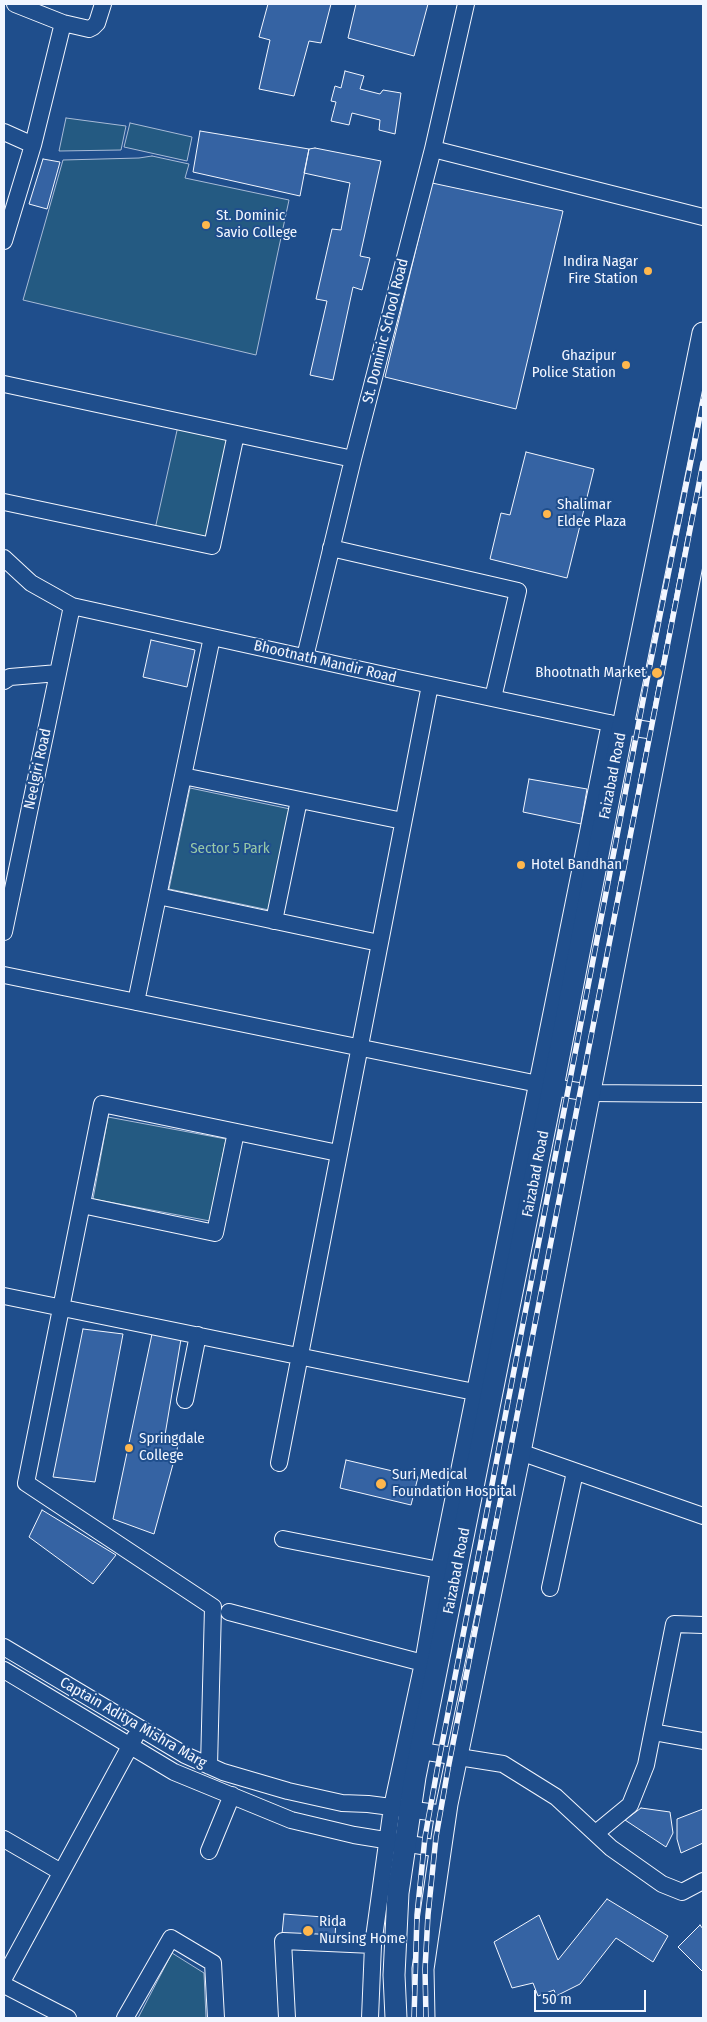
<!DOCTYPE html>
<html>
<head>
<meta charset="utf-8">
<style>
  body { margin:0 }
  #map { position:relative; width:707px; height:2022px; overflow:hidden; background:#1f4e8c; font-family:"Fira Sans Condensed",sans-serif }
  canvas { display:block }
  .frame { position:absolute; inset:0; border:5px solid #f2f6ff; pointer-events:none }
  .scale { position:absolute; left:534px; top:1990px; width:112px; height:22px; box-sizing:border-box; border:2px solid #f2f6ff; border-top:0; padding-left:6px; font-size:15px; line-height:18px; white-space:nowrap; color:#f2f6ff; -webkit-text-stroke:4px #1f4e8c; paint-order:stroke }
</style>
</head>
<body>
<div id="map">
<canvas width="707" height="2022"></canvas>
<div class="frame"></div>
<div class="scale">50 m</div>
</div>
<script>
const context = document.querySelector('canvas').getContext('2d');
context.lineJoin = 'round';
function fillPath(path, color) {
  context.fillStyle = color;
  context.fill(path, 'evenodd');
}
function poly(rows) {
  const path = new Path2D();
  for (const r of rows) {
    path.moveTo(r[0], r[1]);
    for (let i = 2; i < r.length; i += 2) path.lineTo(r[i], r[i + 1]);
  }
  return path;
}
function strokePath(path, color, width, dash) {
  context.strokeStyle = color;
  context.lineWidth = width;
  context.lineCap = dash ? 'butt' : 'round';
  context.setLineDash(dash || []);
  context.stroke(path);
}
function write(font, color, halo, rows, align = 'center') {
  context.font = font + ' "Fira Sans Condensed",sans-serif';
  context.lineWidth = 4;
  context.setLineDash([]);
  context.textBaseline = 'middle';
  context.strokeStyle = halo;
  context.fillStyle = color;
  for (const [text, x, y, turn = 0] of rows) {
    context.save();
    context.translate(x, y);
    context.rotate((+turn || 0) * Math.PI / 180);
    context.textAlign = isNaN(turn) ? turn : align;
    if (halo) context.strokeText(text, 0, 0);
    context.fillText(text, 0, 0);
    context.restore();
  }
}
const green = poly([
  [66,118,126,126,121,150,59,151,66,118],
  [130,123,192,137,187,161,124,147,130,123],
  [152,156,189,164,185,178,289,200,256,355,23,300,63,160,139,158,152,156],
  [178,426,230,439,209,541,155,529,178,426],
  [190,788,290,809,269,910,169,889,190,788],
  [108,1117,226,1139,210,1221,93,1199,108,1117],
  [172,1953,204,1973,206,2018,138,2018,172,1953]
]);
fillPath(green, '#245a82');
strokePath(green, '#a8bbd7', 1);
const building = poly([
  [268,4,331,4,321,43,309,41,294,96,259,89,270,40,259,37,268,4],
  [356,4,428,4,414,56,348,38,356,4],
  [345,71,364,76,360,89,380,94,383,90,401,93,395,134,379,130,380,120,352,113,349,125,331,121,336,102,331,101,335,86,341,88,345,71],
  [200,131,309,149,300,196,193,172,200,131],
  [315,148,381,161,360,256,370,258,362,290,353,287,333,380,310,375,327,301,316,299,332,229,341,230,350,183,304,173,309,149,315,148],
  [43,159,60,162,47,209,29,204,43,159],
  [432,183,563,211,516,409,385,377,432,183],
  [526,452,594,469,567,578,490,559,501,513,510,515,526,452],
  [151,640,195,650,187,687,143,677,151,640],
  [529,779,587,789,581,824,523,812,529,779],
  [83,1329,123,1334,95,1482,53,1477,83,1329],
  [152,1334,181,1339,165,1435,179,1442,154,1534,113,1519,152,1334],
  [346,1460,418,1477,411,1505,340,1488,346,1460],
  [42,1510,116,1555,93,1584,29,1537,42,1510],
  [641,1808,670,1812,673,1833,666,1847,625,1820,641,1808],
  [703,1809,703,1843,681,1853,677,1839,677,1819,703,1809],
  [607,1899,668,1936,653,1962,616,1938,580,1984,556,1996,554,1990,538,1996,533,1983,512,1988,494,1942,539,1915,558,1960,607,1899],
  [284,1914,336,1918,335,1938,282,1934,284,1914],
  [700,1925,703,1929,703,1972,678,1947,700,1925]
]);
fillPath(building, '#3563a3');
strokePath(building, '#f2f6ff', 1);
const minor = poly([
  [15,4,63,23,89,29,93,27,97,23,103,4],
  [4,132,33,145],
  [433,149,703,217],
  [4,241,33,145,63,23],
  [4,384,353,459],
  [4,502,212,546,236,434],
  [331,548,518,591,493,698],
  [4,558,31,583,72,606,398,678,623,726,660,732],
  [305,657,353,459,433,149,466,4],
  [4,681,10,677,58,673],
  [183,776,403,821],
  [158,896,379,943],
  [274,921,299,800],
  [4,932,72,606],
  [4,975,553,1087,590,1093,703,1094],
  [136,1002,212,637],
  [82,1205,215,1233,236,1132],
  [4,1296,484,1394],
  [185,1400,198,1335],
  [520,1452,703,1516],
  [279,1463,430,685],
  [283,1539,439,1570],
  [550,1588,575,1472],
  [229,1612,423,1663],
  [4,1647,185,1755,223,1772,288,1791,342,1803,368,1804,445,1814],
  [4,1670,174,1772,291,1820,354,1835,440,1849],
  [653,1732,703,1741],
  [421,1751,503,1764,556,1797,611,1848,662,1884,682,1892,703,1881],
  [209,1766,213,1607,26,1483,102,1104,338,1153],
  [596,1833,630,1805,646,1765,674,1624,703,1625],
  [4,1839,61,1872],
  [209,1851,232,1795],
  [4,1978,135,1737],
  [4,1985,68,2018],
  [125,2018,171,1938,213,1963,216,2018],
  [287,2018,283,1941,373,1945],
  [370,2018,373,1945,392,1807,423,1663,439,1570,610,723]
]);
const major = poly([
  [396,2018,394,1975,398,1893,415,1777,553,1087,623,726,703,333],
  [424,2018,423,1969,447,1804,520,1452,703,508]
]);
strokePath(minor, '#f2f6ff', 18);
strokePath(major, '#f2f6ff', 23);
strokePath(minor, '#1f4e8c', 16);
strokePath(major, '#1f4e8c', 21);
const rail = poly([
  [414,2018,417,1915,425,1837,438,1765,647,680,703,401],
  [426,2018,425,1969,428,1915,436,1837,448,1769,703,463]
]);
strokePath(rail, '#f2f6ff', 5.5);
strokePath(rail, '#1f4e8c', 4, [11]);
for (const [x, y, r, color] of [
  [206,225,5,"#ffb74d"],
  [648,271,5,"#ffb74d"],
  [626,365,5,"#ffb74d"],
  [547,514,5,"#ffb74d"],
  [657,673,6,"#ffb74d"],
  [521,865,5,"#ffb74d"],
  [129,1448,5,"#ffb74d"],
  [381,1484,6,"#ffb74d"],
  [308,1931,6,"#ffb74d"]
]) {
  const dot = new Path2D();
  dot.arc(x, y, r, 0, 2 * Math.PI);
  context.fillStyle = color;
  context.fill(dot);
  strokePath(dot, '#1f4e8c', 2);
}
write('15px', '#f2f6ff', '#1f4e8c', [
  ["St. Dominic",216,216],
  ["Savio College",216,233],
  ["Indira Nagar",638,262,"right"],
  ["Fire Station",638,279,"right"],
  ["Ghazipur",616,356,"right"],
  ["Police Station",616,373,"right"],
  ["Shalimar",557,505],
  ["Eldee Plaza",557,522],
  ["Bhootnath Market",646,673,"right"],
  ["Hotel Bandhan",531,865],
  ["Springdale",139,1439],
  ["College",139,1456],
  ["Suri Medical",392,1475],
  ["Foundation Hospital",392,1492],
  ["Rida",319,1922],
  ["Nursing Home",319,1939]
], 'left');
write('15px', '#f2f6ff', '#1f4e8c', [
  ["St. Dominic School Road",386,331,-76],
  ["Bhootnath Mandir Road",325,662,13],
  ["Neelgiri Road",38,769,-78],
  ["Faizabad Road",613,776,-79],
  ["Faizabad Road",536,1174,-79],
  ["Faizabad Road",457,1571,-79],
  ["Captain Aditya Mishra Marg",133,1723,30]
]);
write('15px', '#97c8a6', '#1f4e8c', [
  ["Sector 5 Park",230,849]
]);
</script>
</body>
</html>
